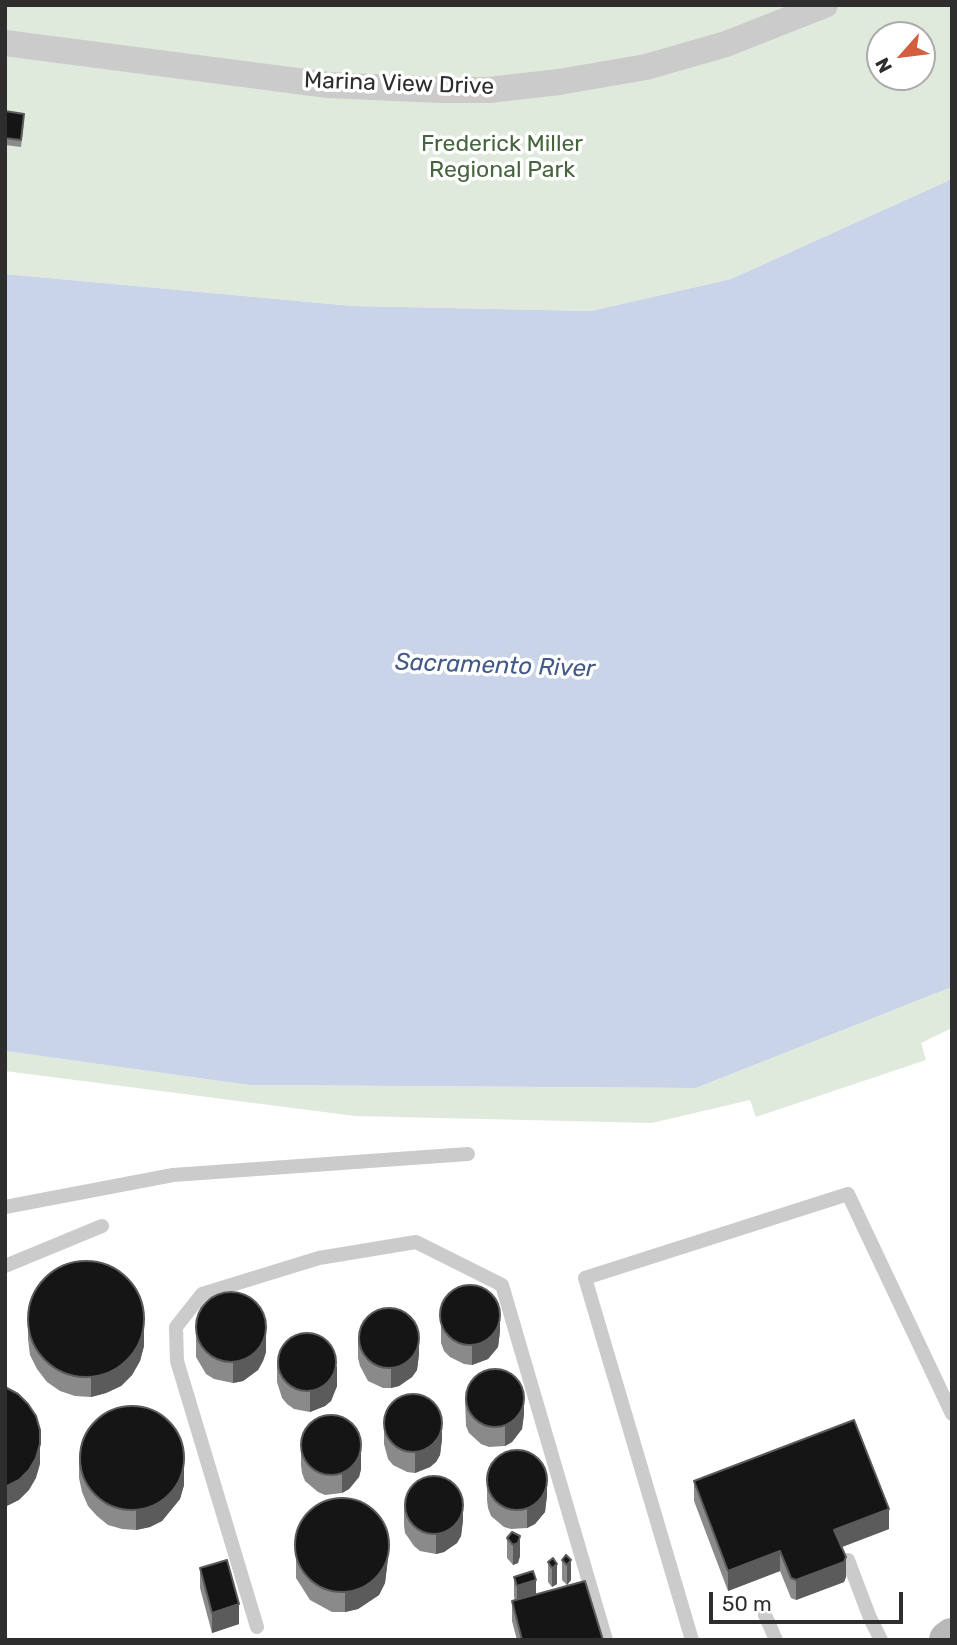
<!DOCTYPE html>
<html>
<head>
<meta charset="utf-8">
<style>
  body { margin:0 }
  #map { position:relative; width:957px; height:1645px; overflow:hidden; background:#fff; font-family:Rubik,sans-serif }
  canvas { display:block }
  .frame { position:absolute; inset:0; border:7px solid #2e2e2e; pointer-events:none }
  .north { position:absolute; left:866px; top:21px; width:70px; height:70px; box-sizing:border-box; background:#fff; border:2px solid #ababab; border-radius:50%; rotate:242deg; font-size:19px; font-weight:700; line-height:28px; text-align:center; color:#2e2e2e }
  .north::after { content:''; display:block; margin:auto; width:24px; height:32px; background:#d45e40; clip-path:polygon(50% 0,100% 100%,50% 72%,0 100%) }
  .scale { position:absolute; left:709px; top:1592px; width:194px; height:32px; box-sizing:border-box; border:4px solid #2e2e2e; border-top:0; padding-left:9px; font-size:21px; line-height:24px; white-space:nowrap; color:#2e2e2e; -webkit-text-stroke:5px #fff; paint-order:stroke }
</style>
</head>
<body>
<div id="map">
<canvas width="957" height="1645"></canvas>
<div class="frame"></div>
<div class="north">N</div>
<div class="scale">50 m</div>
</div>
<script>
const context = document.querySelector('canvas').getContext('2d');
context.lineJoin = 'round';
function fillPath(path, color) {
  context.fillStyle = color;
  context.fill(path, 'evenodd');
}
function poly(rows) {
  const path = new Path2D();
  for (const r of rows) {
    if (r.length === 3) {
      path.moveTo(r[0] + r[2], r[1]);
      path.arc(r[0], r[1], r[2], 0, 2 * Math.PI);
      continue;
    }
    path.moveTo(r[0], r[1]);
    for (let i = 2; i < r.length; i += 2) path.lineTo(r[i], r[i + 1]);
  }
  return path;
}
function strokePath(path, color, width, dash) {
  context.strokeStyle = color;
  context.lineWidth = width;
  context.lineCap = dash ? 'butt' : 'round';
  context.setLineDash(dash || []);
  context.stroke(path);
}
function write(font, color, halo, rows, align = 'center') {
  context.font = font + ' Rubik,sans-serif';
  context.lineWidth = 7;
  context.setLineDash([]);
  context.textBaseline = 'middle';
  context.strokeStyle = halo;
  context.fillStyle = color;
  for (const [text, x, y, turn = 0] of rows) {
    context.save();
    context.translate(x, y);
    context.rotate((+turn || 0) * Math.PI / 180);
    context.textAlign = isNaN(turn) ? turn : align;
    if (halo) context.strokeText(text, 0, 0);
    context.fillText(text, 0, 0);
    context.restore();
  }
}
fillPath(poly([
  [5,5,952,5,952,179,731,279,591,311,353,306,5,274],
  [880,35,922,35,922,77,880,77],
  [952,987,952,1028,921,1043,926,1060,756,1117,750,1100,652,1123,355,1116,5,1071,5,1051,249,1085,696,1088]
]), '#e0eadc');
fillPath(poly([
  [952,179,952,987,696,1088,249,1085,5,1051,5,274,353,306,591,311,731,279]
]), '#cad4e8');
strokePath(poly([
  [5,1207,173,1175,468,1154],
  [5,1266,102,1226],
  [848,1560,870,1618,881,1640],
  [765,1615,776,1640],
  [257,1627,177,1361,176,1327,202,1294,319,1258,416,1242,502,1285,606,1640],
  [692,1640,585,1278,848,1194,952,1414]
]), '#cbcbcb', 14);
strokePath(poly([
  [5,43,328,85,441,90,489,90,559,82,646,67,726,44,825,5]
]), '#cbcbcb', 26);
strokePath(poly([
  [948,1640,952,1637]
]), '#b8b8b8', 38);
fillPath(poly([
  [5,111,24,121,21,147,5,145],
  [441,1307,500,1331,498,1347,488,1359,472,1365,464,1364,450,1357,444,1351,441,1343],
  [196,1318,266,1352,263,1361,258,1370,243,1381,233,1383,214,1379,206,1374,196,1357],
  [28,1319,144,1346,140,1361,132,1375,121,1386,106,1393,91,1397,75,1396,60,1391,47,1382,37,1369,30,1355,28,1339],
  [358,1338,419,1354,417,1370,412,1377,399,1386,391,1388,383,1388,368,1381,360,1366,358,1358],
  [277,1362,337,1386,331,1401,325,1406,310,1412,294,1409,287,1404,282,1398,277,1382],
  [465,1398,524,1414,522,1429,512,1442,505,1446,489,1447,481,1444,469,1433,466,1426],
  [384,1424,442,1439,440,1455,436,1462,430,1467,415,1473,407,1472,393,1465,388,1459,384,1444],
  [301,1445,361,1469,359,1477,349,1489,342,1493,325,1495,318,1492,305,1481,302,1473,301,1465],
  [79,1459,184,1485,180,1499,162,1521,150,1527,136,1530,122,1529,108,1525,97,1516,88,1506,82,1492,79,1478],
  [487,1480,547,1495,545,1512,535,1524,527,1528,511,1529,504,1527,491,1516,488,1508,487,1500],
  [694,1481,889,1529,842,1547,846,1577,844,1582,796,1600,791,1598,780,1571,728,1591,694,1501],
  [404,1505,463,1520,461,1536,457,1543,444,1552,436,1554,420,1551,414,1546,405,1533,404,1525],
  [512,1532,520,1556,518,1563,513,1565,507,1558,507,1538],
  [296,1533,388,1558,385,1583,379,1595,358,1609,345,1612,332,1612,310,1600,296,1578],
  [553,1558,557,1584,552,1587,548,1582,548,1562],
  [562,1560,571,1560,571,1580,567,1585,562,1580],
  [200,1568,239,1624,212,1633,200,1588],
  [514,1577,536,1595,603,1640,517,1640,512,1621,512,1601,515,1600,514,1597]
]), '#8a8a8a');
fillPath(poly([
  [500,1311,500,1331,498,1347,488,1359,472,1365,472,1345],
  [144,1326,144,1346,140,1361,132,1375,121,1386,106,1393,91,1397,91,1377],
  [266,1332,266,1352,263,1361,258,1370,243,1381,233,1383,233,1363],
  [419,1334,419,1354,417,1370,412,1377,399,1386,391,1388,391,1368],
  [337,1366,337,1386,331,1401,325,1406,310,1412,310,1392],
  [524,1394,524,1414,522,1429,512,1442,505,1446,505,1426],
  [442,1419,442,1439,440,1455,436,1462,430,1467,415,1473,415,1453],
  [40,1444,40,1464,36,1478,29,1490,19,1500,5,1507,5,1487],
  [361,1449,361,1469,359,1477,349,1489,342,1493,342,1473],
  [184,1465,184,1485,180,1499,162,1521,150,1527,136,1530,136,1510],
  [547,1475,547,1495,545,1512,535,1524,527,1528,527,1508],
  [463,1501,463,1520,461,1536,457,1543,444,1552,436,1554,436,1534],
  [889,1509,889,1529,834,1550,834,1530],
  [520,1536,520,1556,518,1563,513,1565,513,1545],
  [388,1538,388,1558,385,1583,379,1595,358,1609,345,1612,345,1592],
  [780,1551,780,1571,728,1591,728,1571],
  [846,1557,846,1577,844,1582,796,1600,796,1580],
  [571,1560,571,1580,567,1585,567,1565],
  [557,1564,557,1584,552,1587,552,1568],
  [536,1580,536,1600,517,1606,517,1586],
  [239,1604,239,1624,212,1633,212,1613]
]), '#5b5b5b');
const building = poly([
  [5,111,24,114,21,140,5,138,5,111],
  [86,1319,58],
  [470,1315,30],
  [231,1327,35],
  [389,1338,30],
  [307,1362,29],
  [495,1398,29],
  [5,1387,18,1394,28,1404,36,1416,40,1430,40,1444,36,1458,29,1470,19,1480,5,1487,5,1387],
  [413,1423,29],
  [132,1458,52],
  [331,1445,30],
  [854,1420,889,1509,834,1530,846,1557,844,1562,796,1580,791,1578,780,1551,728,1571,694,1481,854,1420],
  [517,1480,30],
  [434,1505,29],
  [342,1545,47],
  [512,1532,520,1536,518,1543,513,1545,507,1538,512,1532],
  [566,1555,571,1560,567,1565,562,1560,566,1555],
  [553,1558,557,1564,552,1568,548,1562,553,1558],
  [227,1560,239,1604,212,1613,200,1568,227,1560],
  [533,1571,536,1580,517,1586,514,1577,533,1571],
  [585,1581,603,1640,522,1640,512,1601,585,1581]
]);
fillPath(building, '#151515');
strokePath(building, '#5b5b5b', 2);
write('23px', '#2e2e2e', '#fff', [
  ["Marina View Drive",399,84,2]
]);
write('23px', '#46653f', '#fff', [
  ["Frederick Miller",502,144],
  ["Regional Park",502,170]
]);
write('italic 24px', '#435a88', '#fff', [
  ["Sacramento River",495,666,2]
]);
</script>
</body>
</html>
